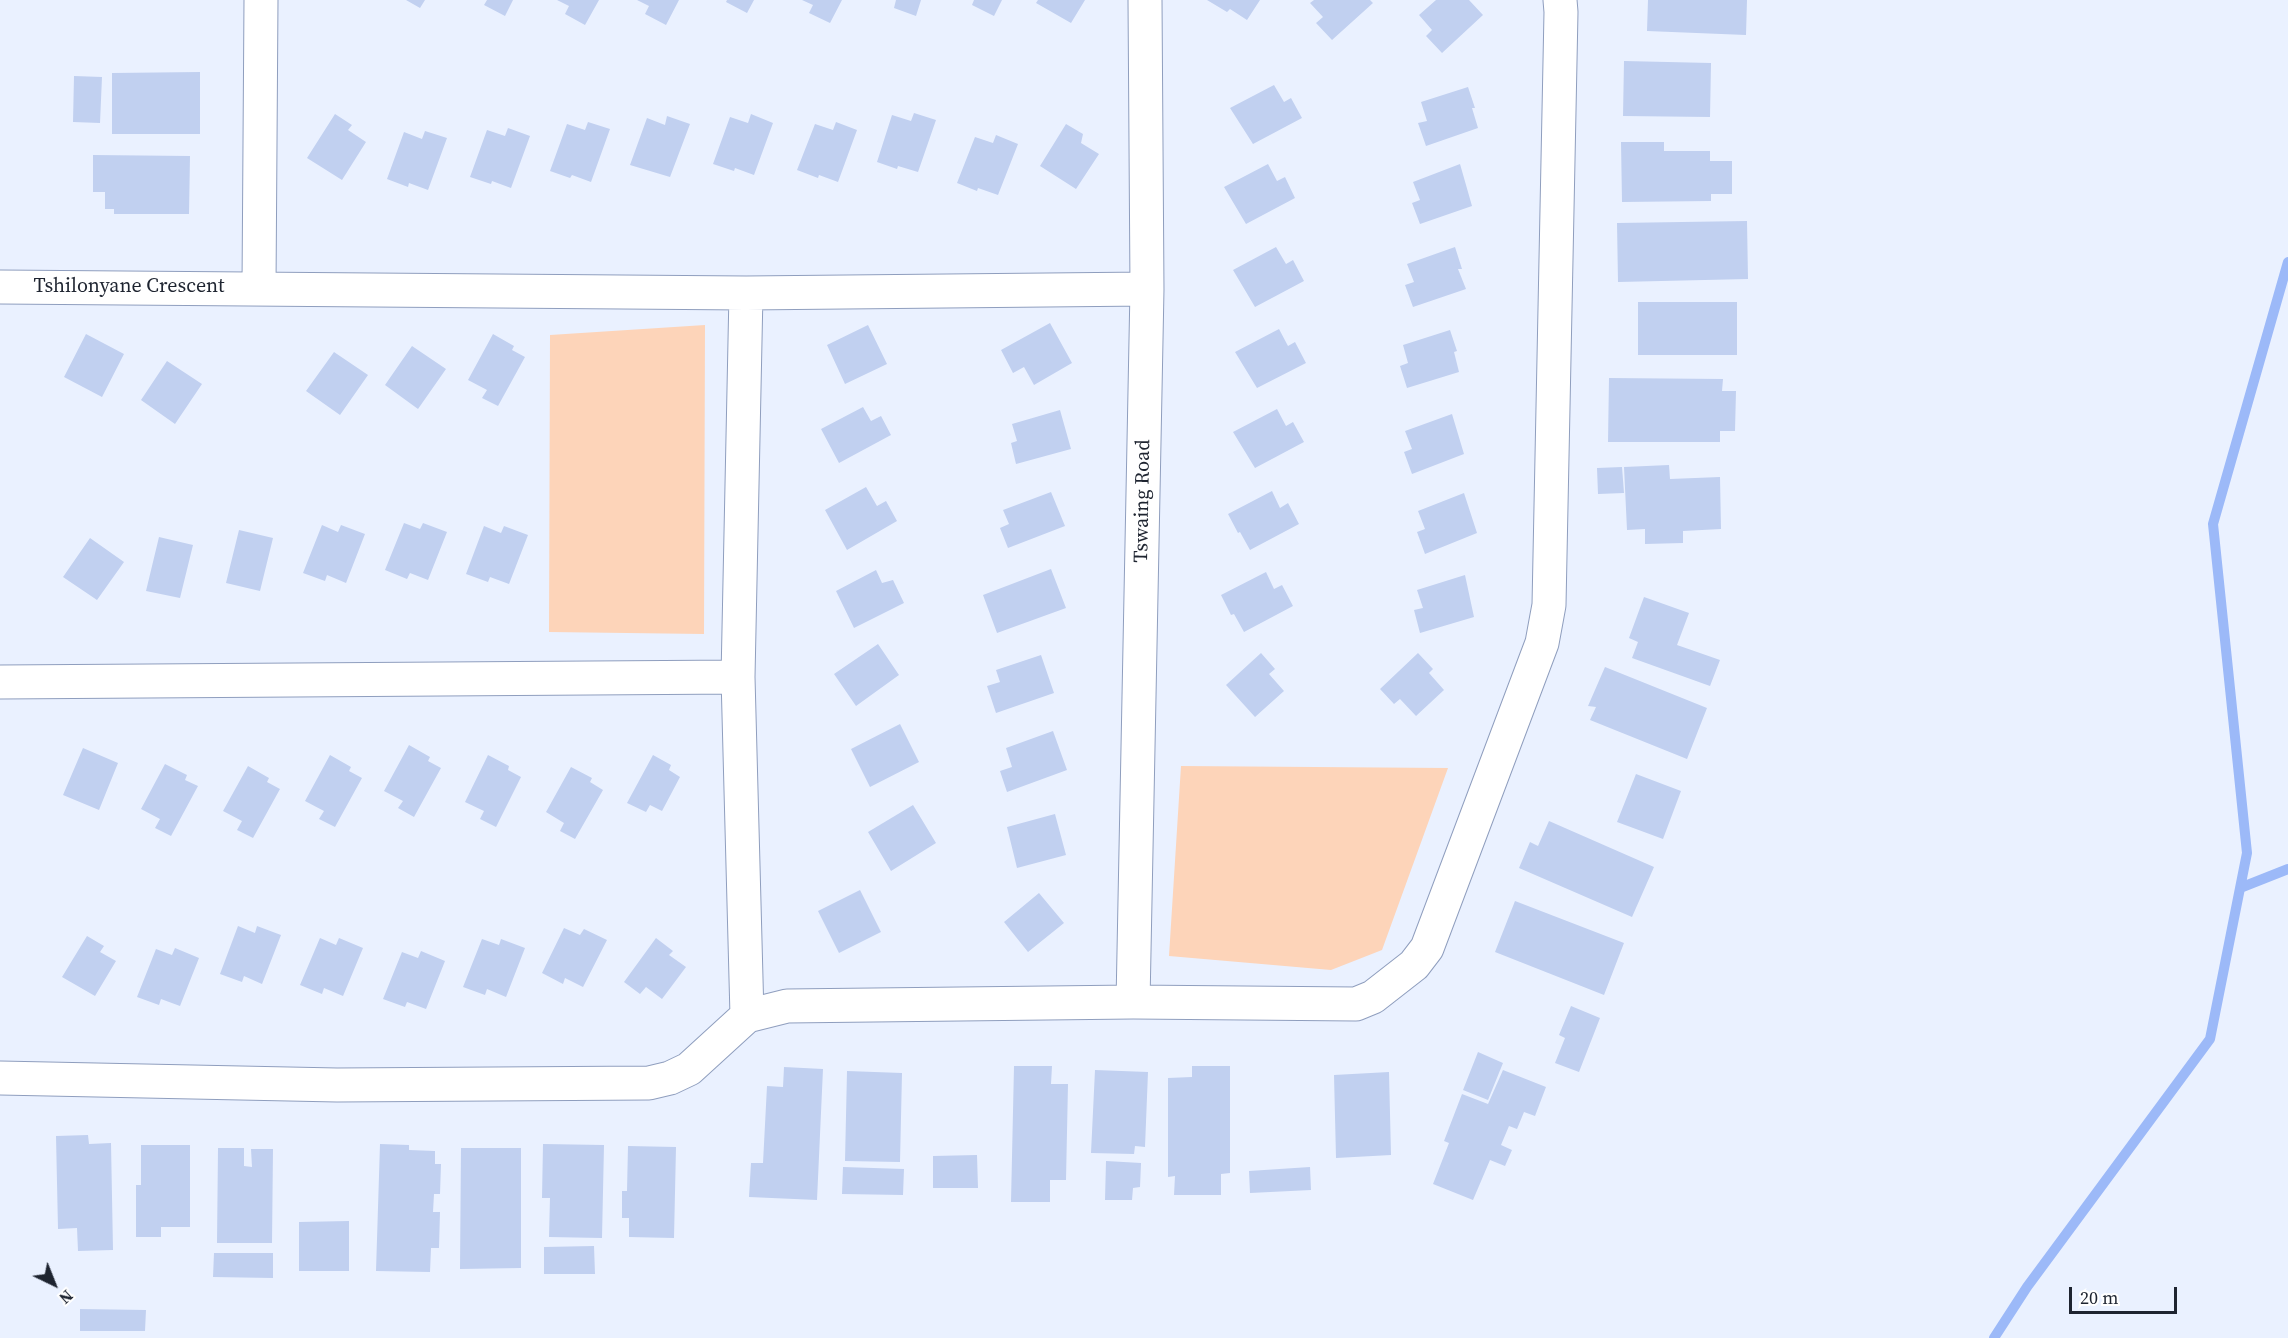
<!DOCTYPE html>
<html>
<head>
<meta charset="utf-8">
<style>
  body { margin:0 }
  #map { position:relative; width:2288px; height:1338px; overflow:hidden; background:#eaf1ff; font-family:"Source Serif 4",serif }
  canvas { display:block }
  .north { position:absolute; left:24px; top:1254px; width:60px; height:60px; -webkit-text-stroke:4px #fff; paint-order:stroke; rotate:137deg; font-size:16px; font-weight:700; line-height:24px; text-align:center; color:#1e2430 }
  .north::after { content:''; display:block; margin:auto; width:21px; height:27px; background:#1e2430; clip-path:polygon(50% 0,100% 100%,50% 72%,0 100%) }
  .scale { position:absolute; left:2069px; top:1287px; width:108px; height:27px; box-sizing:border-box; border:3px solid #1e2430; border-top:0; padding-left:8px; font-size:18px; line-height:21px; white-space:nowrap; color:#1e2430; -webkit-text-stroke:4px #fff; paint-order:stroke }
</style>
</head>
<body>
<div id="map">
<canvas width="2288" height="1338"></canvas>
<div class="north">N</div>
<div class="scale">20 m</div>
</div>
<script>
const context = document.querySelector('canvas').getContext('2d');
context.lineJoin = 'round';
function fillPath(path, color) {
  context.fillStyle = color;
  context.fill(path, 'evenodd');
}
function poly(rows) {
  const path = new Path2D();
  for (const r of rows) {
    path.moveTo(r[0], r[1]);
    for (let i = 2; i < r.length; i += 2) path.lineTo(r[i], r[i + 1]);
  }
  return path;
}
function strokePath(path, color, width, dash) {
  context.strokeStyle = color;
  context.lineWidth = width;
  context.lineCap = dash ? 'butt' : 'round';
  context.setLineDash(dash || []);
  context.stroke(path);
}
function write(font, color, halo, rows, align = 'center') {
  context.font = font + ' "Source Serif 4",serif';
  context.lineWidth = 4.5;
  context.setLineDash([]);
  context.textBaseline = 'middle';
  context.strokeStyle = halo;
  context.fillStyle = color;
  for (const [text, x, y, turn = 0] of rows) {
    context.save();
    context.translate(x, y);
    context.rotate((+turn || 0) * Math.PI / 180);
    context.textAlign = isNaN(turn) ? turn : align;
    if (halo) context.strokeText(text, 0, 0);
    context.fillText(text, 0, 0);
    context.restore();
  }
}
fillPath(poly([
  [705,325,704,634,549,632,550,335],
  [1181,766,1448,768,1382,950,1331,970,1169,956]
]), '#fdd4b9');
strokePath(poly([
  [2240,888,2288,869],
  [1994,1338,2027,1287,2210,1039,2247,853,2213,524,2288,262]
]), '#9cb9f8', 10);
fillPath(poly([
  [406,0,425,0,420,8],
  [487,0,513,0,505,16,484,5],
  [557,0,599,0,585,25,565,14,569,6],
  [637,0,679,0,666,25,645,14,649,6],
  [727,0,754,0,747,13,726,2],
  [802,0,842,0,830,23,809,13,813,5],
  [896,0,921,0,916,16,894,8],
  [974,0,1002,0,994,16,972,5],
  [1038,0,1085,0,1071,23,1036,3],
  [1207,0,1260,0,1247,20,1230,9,1227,12],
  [1314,0,1370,0,1373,3,1332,40,1316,23,1323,17,1310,3],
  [1436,0,1469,0,1483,15,1442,53,1426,36,1432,30,1419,15],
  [1648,0,1747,0,1746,35,1647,31],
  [1624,61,1711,63,1710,117,1623,116],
  [200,72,200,134,112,134,112,73],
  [74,76,102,77,100,123,73,122],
  [1274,85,1284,102,1291,98,1302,118,1253,144,1230,108],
  [1468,87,1475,108,1472,108,1478,128,1426,146,1418,123,1427,121,1421,102],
  [914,113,936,120,918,172,898,166,897,169,877,162,892,115,911,121],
  [335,114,352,125,348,130,366,142,342,180,307,158],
  [751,114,773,123,754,175,735,168,734,171,713,164,730,117,748,123],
  [667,116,690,124,670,177,630,165,647,118,665,125],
  [588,122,610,129,591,182,572,175,570,178,550,171,567,124,585,130],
  [836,122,857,130,838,182,819,175,818,178,797,170,815,124,833,130],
  [1066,124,1083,134,1081,143,1099,154,1076,189,1040,166],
  [508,128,530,136,511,188,492,181,491,184,470,177,487,130,505,136],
  [425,131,447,138,428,190,409,183,408,187,387,179,404,132,422,139],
  [996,135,1018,144,998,195,978,188,977,191,957,183,975,137,993,143],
  [1621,142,1664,142,1664,151,1710,151,1710,161,1732,161,1732,194,1711,194,1711,201,1622,202],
  [93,155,190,156,189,214,114,214,114,209,105,209,105,192,93,192],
  [1268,164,1277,181,1285,177,1295,198,1246,224,1224,187],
  [1460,164,1472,206,1420,224,1412,203,1420,200,1413,182],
  [1747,221,1748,279,1618,282,1617,223],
  [1276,247,1286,264,1293,260,1304,281,1255,307,1233,270],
  [1455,247,1462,269,1458,269,1466,289,1413,307,1405,285,1414,282,1407,264],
  [1638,302,1737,302,1737,355,1638,355],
  [1050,323,1072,363,1034,385,1024,367,1013,373,1001,350],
  [868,325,887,364,845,384,827,345],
  [1279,329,1288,346,1295,342,1306,363,1257,388,1235,352],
  [1450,330,1457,351,1454,352,1459,372,1407,388,1400,366,1408,363,1403,345],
  [86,334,124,354,102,397,64,377],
  [493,334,514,346,512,350,525,357,498,406,482,398,487,390,468,380],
  [412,346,446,369,418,409,385,385],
  [334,352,368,375,340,415,306,391],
  [167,361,202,384,175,424,141,400],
  [1609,378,1723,379,1722,391,1736,391,1735,431,1720,431,1720,442,1608,442],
  [863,407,871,421,881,416,891,435,839,463,821,429],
  [1277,409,1286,426,1293,422,1304,442,1255,468,1233,432],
  [1060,410,1071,449,1016,464,1011,443,1017,441,1012,424],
  [1452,414,1464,454,1412,474,1404,452,1412,449,1405,431],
  [1669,465,1670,479,1720,477,1721,529,1683,531,1683,543,1645,544,1645,529,1627,530,1624,467],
  [1622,467,1624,493,1598,494,1597,468],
  [866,487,877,506,886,501,897,521,847,550,825,510],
  [1272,491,1280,508,1288,503,1299,524,1250,550,1240,532,1238,533,1228,514],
  [1051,492,1065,526,1008,548,1000,528,1009,524,1003,510],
  [1464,493,1477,533,1425,554,1417,532,1425,529,1418,511],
  [404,523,420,529,423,523,447,532,428,580,410,573,407,579,385,570],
  [322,525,338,532,341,525,365,534,346,583,327,575,325,581,303,573],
  [484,526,501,533,504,526,528,535,509,584,490,577,488,582,466,574],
  [239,530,273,538,260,591,226,583],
  [159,537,193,545,180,598,146,591],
  [90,538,124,562,97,600,63,577],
  [1051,569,1066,608,997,633,983,595],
  [876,570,882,583,893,580,904,603,854,628,836,591],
  [1266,572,1274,589,1282,585,1293,606,1244,632,1234,614,1231,615,1221,595],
  [1465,575,1474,617,1420,633,1414,610,1423,608,1417,590],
  [1644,597,1689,613,1677,645,1720,660,1710,686,1632,658,1638,642,1629,638],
  [878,644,899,675,856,706,834,674],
  [1261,653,1275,669,1269,674,1284,691,1255,717,1226,685],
  [1418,653,1433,669,1429,673,1444,690,1416,716,1400,699,1394,704,1380,689],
  [1041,655,1054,693,996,713,987,686,1000,682,996,670],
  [1605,667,1707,708,1687,759,1590,720,1596,707,1588,706],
  [900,724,919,762,870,787,851,749],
  [1053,731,1067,770,1007,792,1000,771,1012,767,1006,748],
  [409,745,430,757,428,761,441,768,414,817,398,808,403,801,384,791],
  [83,748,118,763,99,810,63,795],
  [330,755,351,767,349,771,362,778,335,827,319,819,324,811,305,801],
  [488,755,509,766,508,770,521,777,496,827,480,819,484,811,465,802],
  [653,755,671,765,669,770,680,777,662,811,650,805,646,812,627,803],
  [165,764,187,775,185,780,198,786,171,836,155,828,160,819,141,809],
  [248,766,269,778,267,782,280,789,253,838,237,830,242,821,223,811],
  [571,767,592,778,590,782,603,790,575,839,560,831,564,823,546,812],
  [1636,774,1681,791,1663,839,1617,822],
  [913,805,936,843,891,871,868,832],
  [1055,814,1066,855,1017,868,1007,827],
  [1549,821,1654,867,1632,917,1519,868,1530,842,1538,846],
  [860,890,881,932,839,953,818,911],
  [1039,893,1064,923,1028,952,1004,922],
  [1515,901,1624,943,1604,995,1495,952],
  [238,926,255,933,257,926,281,935,262,984,244,976,242,982,220,974],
  [564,928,580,935,584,929,607,940,583,987,565,978,563,984,542,973],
  [87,936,104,946,100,952,116,961,95,996,62,977],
  [320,938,336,945,339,938,363,948,343,996,324,988,322,994,300,985],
  [656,938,673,951,669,955,686,967,662,999,646,987,640,994,624,982],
  [482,939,499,945,501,939,525,948,506,997,487,989,485,995,463,987],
  [175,948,199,958,180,1006,161,999,159,1005,137,997,156,949,172,955],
  [421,951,445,961,426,1009,407,1002,405,1007,383,999,402,952,418,958],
  [1571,1006,1600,1018,1579,1072,1555,1063,1565,1038,1559,1035],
  [1478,1052,1503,1063,1488,1100,1463,1090],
  [1014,1066,1052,1066,1051,1084,1068,1084,1066,1180,1050,1180,1050,1202,1011,1202],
  [1192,1066,1230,1066,1230,1173,1221,1174,1221,1195,1174,1195,1175,1176,1168,1177,1168,1078,1192,1077],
  [784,1067,823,1069,817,1200,749,1197,751,1163,763,1163,767,1086,783,1087],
  [1095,1070,1148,1072,1145,1147,1135,1146,1134,1154,1091,1153],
  [1503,1070,1546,1087,1535,1116,1524,1112,1517,1129,1509,1126,1501,1145,1512,1150,1505,1166,1490,1160,1473,1200,1433,1184,1449,1143,1444,1141,1462,1094,1488,1104],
  [847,1071,902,1073,900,1162,845,1161],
  [1389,1072,1391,1155,1336,1158,1334,1075],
  [88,1135,89,1144,111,1143,113,1250,78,1251,77,1228,58,1229,56,1136],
  [380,1144,409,1145,409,1150,435,1151,435,1164,441,1164,440,1194,434,1194,433,1212,440,1212,439,1248,431,1248,430,1272,376,1271],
  [543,1144,604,1145,602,1238,549,1237,550,1198,542,1198],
  [141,1145,190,1145,190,1227,161,1227,161,1237,136,1237,136,1185,141,1185],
  [628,1146,676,1147,674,1238,629,1237,629,1218,622,1218,622,1191,627,1191],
  [218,1148,244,1148,244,1166,252,1167,251,1149,273,1149,272,1243,217,1243],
  [461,1148,521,1148,521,1268,460,1269],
  [977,1155,978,1188,933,1188,933,1156],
  [1106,1161,1141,1163,1140,1187,1133,1188,1132,1200,1105,1200],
  [843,1167,904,1169,903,1195,842,1194],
  [1310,1167,1311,1190,1250,1193,1249,1171],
  [349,1221,349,1271,299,1271,299,1222],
  [594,1246,595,1274,544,1274,544,1247],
  [214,1253,273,1253,273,1278,213,1277],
  [80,1309,146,1310,145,1331,80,1331]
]), '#c1d0f0');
const street = poly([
  [0,287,746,293,1147,289],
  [259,287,261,0],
  [746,293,738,677,747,1016],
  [0,682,738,677],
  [1133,1002,1147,289,1145,0],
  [0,1078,337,1085,649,1083,670,1078,689,1069,747,1016,787,1006,1133,1002,1356,1004,1373,997,1414,965,1427,948,1542,643,1549,605,1561,12,1560,0]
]);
strokePath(street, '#8f9ebe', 35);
strokePath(street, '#fff', 33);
write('20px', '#1e2430', '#fff', [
  ["Tshilonyane Crescent",129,287],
  ["Tswaing Road",1143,501,-89]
]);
</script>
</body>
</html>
